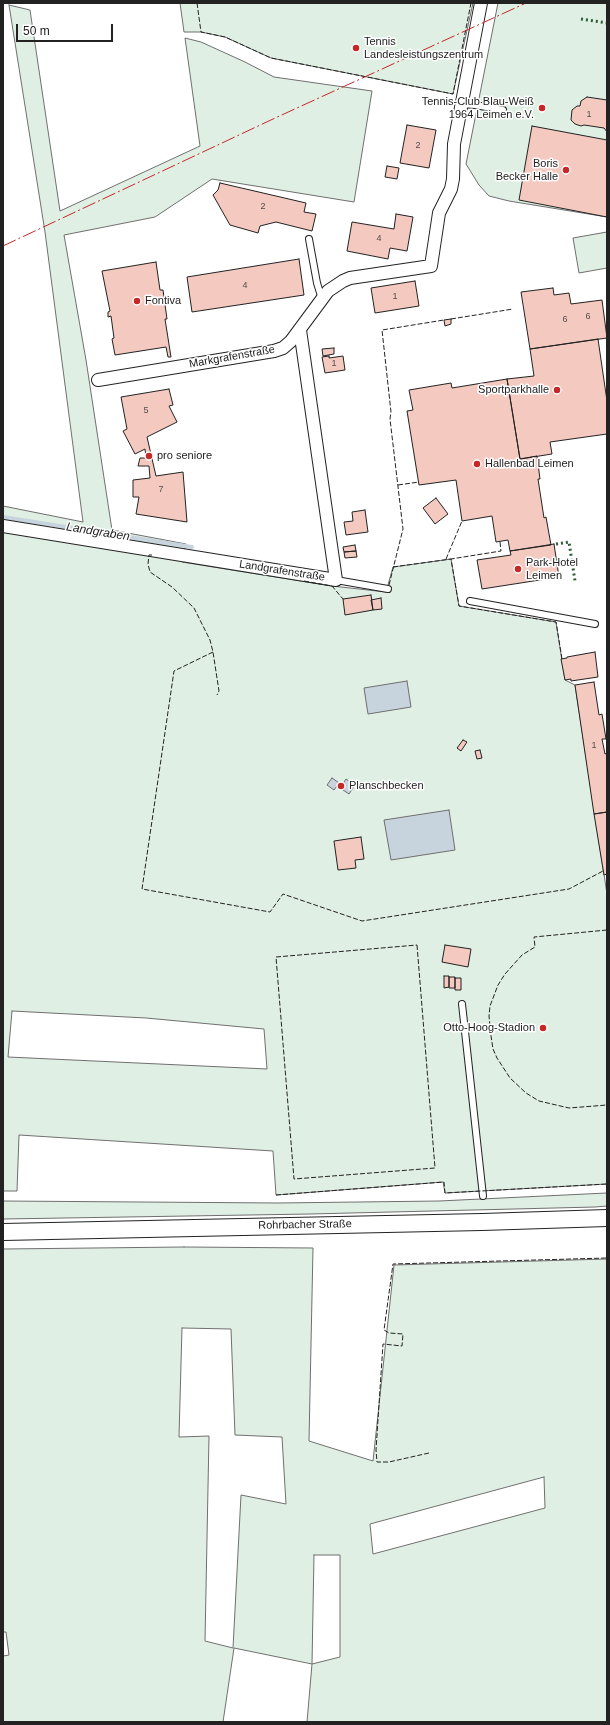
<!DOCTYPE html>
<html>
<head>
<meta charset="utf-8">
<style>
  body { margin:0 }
  #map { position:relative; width:610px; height:1725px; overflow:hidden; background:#fff; font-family:Arial,sans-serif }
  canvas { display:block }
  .frame { position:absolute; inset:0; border:4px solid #222; pointer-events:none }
  .scale { position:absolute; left:16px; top:24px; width:97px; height:18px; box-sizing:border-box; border:2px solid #222; border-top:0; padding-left:5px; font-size:12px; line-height:14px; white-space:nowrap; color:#222; -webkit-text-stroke:3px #fff; paint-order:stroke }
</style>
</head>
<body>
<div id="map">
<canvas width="610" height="1725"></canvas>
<div class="frame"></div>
<div class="scale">50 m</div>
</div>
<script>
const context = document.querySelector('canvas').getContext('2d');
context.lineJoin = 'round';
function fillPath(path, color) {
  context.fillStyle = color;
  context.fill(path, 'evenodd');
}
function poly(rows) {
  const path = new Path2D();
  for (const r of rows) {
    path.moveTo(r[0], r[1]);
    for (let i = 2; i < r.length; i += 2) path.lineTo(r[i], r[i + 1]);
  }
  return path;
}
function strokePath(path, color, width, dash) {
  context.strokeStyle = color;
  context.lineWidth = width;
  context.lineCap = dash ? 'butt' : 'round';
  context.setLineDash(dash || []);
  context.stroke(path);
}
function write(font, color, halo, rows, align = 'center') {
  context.font = font + ' Arial,sans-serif';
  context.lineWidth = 3;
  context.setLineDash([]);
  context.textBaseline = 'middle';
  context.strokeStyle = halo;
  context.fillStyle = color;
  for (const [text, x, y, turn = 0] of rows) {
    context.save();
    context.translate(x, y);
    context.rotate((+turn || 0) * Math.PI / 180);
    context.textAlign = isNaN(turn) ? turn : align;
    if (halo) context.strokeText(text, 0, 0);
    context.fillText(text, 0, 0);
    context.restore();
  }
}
const green = poly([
  [180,3,473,3,453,94,271,58,225,37,201,32,184,32,180,3],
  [498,3,607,3,607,217,509,201,489,196,479,185,466,164,498,3],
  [9,5,30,10,60,211,200,146,185,38,201,42,245,62,274,77,372,91,354,202,212,179,155,217,64,235,86,360,112,530,186,544,182,562,332,586,386,592,393,567,451,559,459,606,556,622,565,680,575,685,607,894,607,1184,445,1193,443,1182,276,1195,273,1151,19,1135,17,1191,3,1191,3,506,83,522,45,232,9,5],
  [12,1011,146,1018,264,1029,267,1069,8,1057,12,1011],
  [607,232,607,268,579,273,573,238,607,232],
  [607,1193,607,1206,595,1207,310,1214,3,1219,3,1201,278,1203,439,1201,607,1193],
  [184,1247,313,1248,309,1441,373,1461,394,1265,607,1259,607,1722,307,1722,312,1664,234,1648,223,1722,3,1722,3,1656,9,1655,6,1632,3,1632,3,1249,184,1247],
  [182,1328,231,1329,235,1435,282,1437,286,1504,241,1495,233,1648,205,1641,209,1436,179,1437,182,1328],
  [544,1477,545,1508,373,1554,370,1524,544,1477],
  [314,1555,340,1555,340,1657,312,1664,314,1555]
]);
fillPath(green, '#e0efe3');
strokePath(green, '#6f6f6f', 1);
const water = poly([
  [407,681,411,707,368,714,364,688,407,681],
  [332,778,342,785,346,779,355,785,349,794,337,786,334,790,327,785,332,778],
  [449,810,455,850,391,860,384,820,449,810]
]);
fillPath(water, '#c7d3dd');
strokePath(water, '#6f6f6f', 1);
strokePath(poly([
  [3,517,192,547]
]), '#c7d3dd', 4);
const building = poly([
  [587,97,607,100,607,132,604,128,584,125,581,126,575,124,571,120,572,110,577,106,580,106,581,101,587,97],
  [407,125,436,130,429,168,400,163,407,125],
  [532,126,607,140,607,217,519,200,532,126],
  [387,166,399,168,397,179,385,177,387,166],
  [220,183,306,203,304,212,316,214,312,231,276,222,260,226,258,233,230,225,213,195,218,190,220,183],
  [396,214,413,217,407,251,390,248,388,259,347,251,352,222,394,229,396,214],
  [299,259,304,295,192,312,187,277,299,259],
  [156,262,160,290,163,290,167,319,165,319,171,357,168,357,166,347,115,355,112,339,114,338,111,316,108,317,108,312,110,311,102,271,156,262],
  [415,281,419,306,375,313,371,288,415,281],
  [553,288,554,295,569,293,571,304,602,300,607,338,530,349,521,292,553,288],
  [451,319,451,324,445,326,444,320,451,319],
  [598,339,607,401,607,434,550,442,552,454,520,459,507,379,534,376,530,349,598,339],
  [334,348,334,354,323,356,322,349,334,348],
  [329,356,329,358,343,356,345,370,325,373,322,357,329,356],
  [507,379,520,459,537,456,540,479,538,479,544,518,546,517,551,545,510,551,508,540,496,542,492,516,462,521,456,480,419,485,407,411,413,410,409,390,451,383,452,388,507,379],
  [169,389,173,405,169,406,177,422,147,437,156,476,183,472,187,522,136,514,139,497,133,497,133,480,150,478,149,466,138,466,140,458,146,458,145,449,135,454,123,431,127,429,121,397,169,389],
  [436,498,448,514,435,524,423,508,436,498],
  [365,510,368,532,346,535,344,522,353,521,352,512,365,510],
  [554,544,559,577,482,589,477,560,511,555,510,551,554,544],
  [355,545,356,551,344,552,343,547,355,545],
  [356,551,357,557,345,558,344,552,356,551],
  [371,595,373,610,345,615,343,599,371,595],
  [381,598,382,609,373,610,371,600,381,598],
  [595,652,598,677,571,681,571,679,565,680,561,659,567,658,567,657,595,652],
  [594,682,599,715,602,714,606,739,602,739,605,754,607,753,607,812,594,814,575,685,594,682],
  [463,740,467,742,461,751,457,748,463,740],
  [480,750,482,758,477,759,475,751,480,750],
  [607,812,607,874,604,875,594,814,607,812],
  [361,837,364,859,355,860,356,868,338,870,334,841,361,837],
  [445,945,471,949,468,967,442,962,445,945],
  [444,976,449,976,449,987,444,988,444,976],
  [449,977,455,977,455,988,449,988,449,977],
  [455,978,461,978,461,990,455,990,455,978]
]);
fillPath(building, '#f3c9c0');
strokePath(building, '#222', 1);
const service = poly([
  [461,104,475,105,503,110],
  [309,239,317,283,322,299],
  [336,580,388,589],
  [470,601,595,624],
  [462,1004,483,1196]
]);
const minor = poly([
  [98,380,274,351,283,348,291,341,328,291,343,281,350,278,431,266,439,213,451,189,453,179,454,144,481,3],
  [3,526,336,580,300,330]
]);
const secondary = poly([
  [3,1232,482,1222,607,1218]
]);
strokePath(service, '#222', 8);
strokePath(minor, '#222', 14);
strokePath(secondary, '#222', 18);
strokePath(service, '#fff', 6);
strokePath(minor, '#fff', 12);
strokePath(secondary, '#fff', 16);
strokePath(poly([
  [581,19,607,23],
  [556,544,569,542,575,581]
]), '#2f5e38', 3, [2, 3]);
strokePath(poly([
  [197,3,201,32,225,37,271,58,453,94,471,3],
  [451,319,513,309],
  [398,485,419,482],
  [500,542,501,551,451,559,459,606,556,622,562,659],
  [152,555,149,555,148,564,150,572,172,587,194,608,210,640,213,652,219,691,217,695],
  [446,559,462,521],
  [393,567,451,559],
  [304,581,332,586,343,599],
  [389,585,403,529,390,419,391,412,382,330,444,320],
  [213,652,174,671,142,889,270,912,283,894,362,921,569,889,603,871],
  [607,930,534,937,535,947,522,955,505,974,498,985,490,1006,489,1016,491,1036,493,1049,497,1058,510,1078,526,1093,539,1101,569,1108,607,1105],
  [417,945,435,1168,294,1179,276,957,417,945],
  [276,1195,444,1182,445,1193,607,1184],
  [429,1453,389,1462,377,1462,376,1450,383,1344,402,1346,403,1334,389,1333,384,1330,393,1264,607,1258]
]), '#222', 1, [5, 2]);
strokePath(poly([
  [3,246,273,119,526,3]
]), '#c62828', 1, [14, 3, 2, 3]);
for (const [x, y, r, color] of [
  [356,48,4,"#c62828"],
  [542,108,4,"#c62828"],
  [566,170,4,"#c62828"],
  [137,301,4,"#c62828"],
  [557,390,4,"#c62828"],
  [149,456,4,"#c62828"],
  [477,464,4,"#c62828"],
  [518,569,4,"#c62828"],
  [341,786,4,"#c62828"],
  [543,1028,4,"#c62828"]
]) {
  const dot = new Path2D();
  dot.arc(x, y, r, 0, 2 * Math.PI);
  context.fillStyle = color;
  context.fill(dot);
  strokePath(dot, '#fff', 1.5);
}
write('9px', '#564c4a', null, [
  ["1",589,115],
  ["2",418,146],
  ["2",263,207],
  ["4",379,239],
  ["4",245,286],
  ["1",395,297],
  ["6",588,317],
  ["6",565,320],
  ["1",334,364],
  ["5",146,411],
  ["7",161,490],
  ["1",594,746]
]);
write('11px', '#222', '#fff', [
  ["Tennis",364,42],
  ["Landesleistungszentrum",364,55],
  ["Tennis-Club Blau-Weiß",534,102,"right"],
  ["1964 Leimen e.V.",534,115,"right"],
  ["Boris",558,164,"right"],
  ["Becker Halle",558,177,"right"],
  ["Fontiva",145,301],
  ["Sportparkhalle",549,390,"right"],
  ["pro seniore",157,456],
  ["Hallenbad Leimen",485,464],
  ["Park-Hotel",526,563],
  ["Leimen",526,576],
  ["Planschbecken",349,786],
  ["Otto-Hoog-Stadion",535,1028,"right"]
], 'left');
write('11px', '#222', '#fff', [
  ["Markgrafenstraße",232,357,-10],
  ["Landgrafenstraße",282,571,9],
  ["Rohrbacher Straße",305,1225,-1]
]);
write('italic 12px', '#222', '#fff', [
  ["Landgraben",98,532,9]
]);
</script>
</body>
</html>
